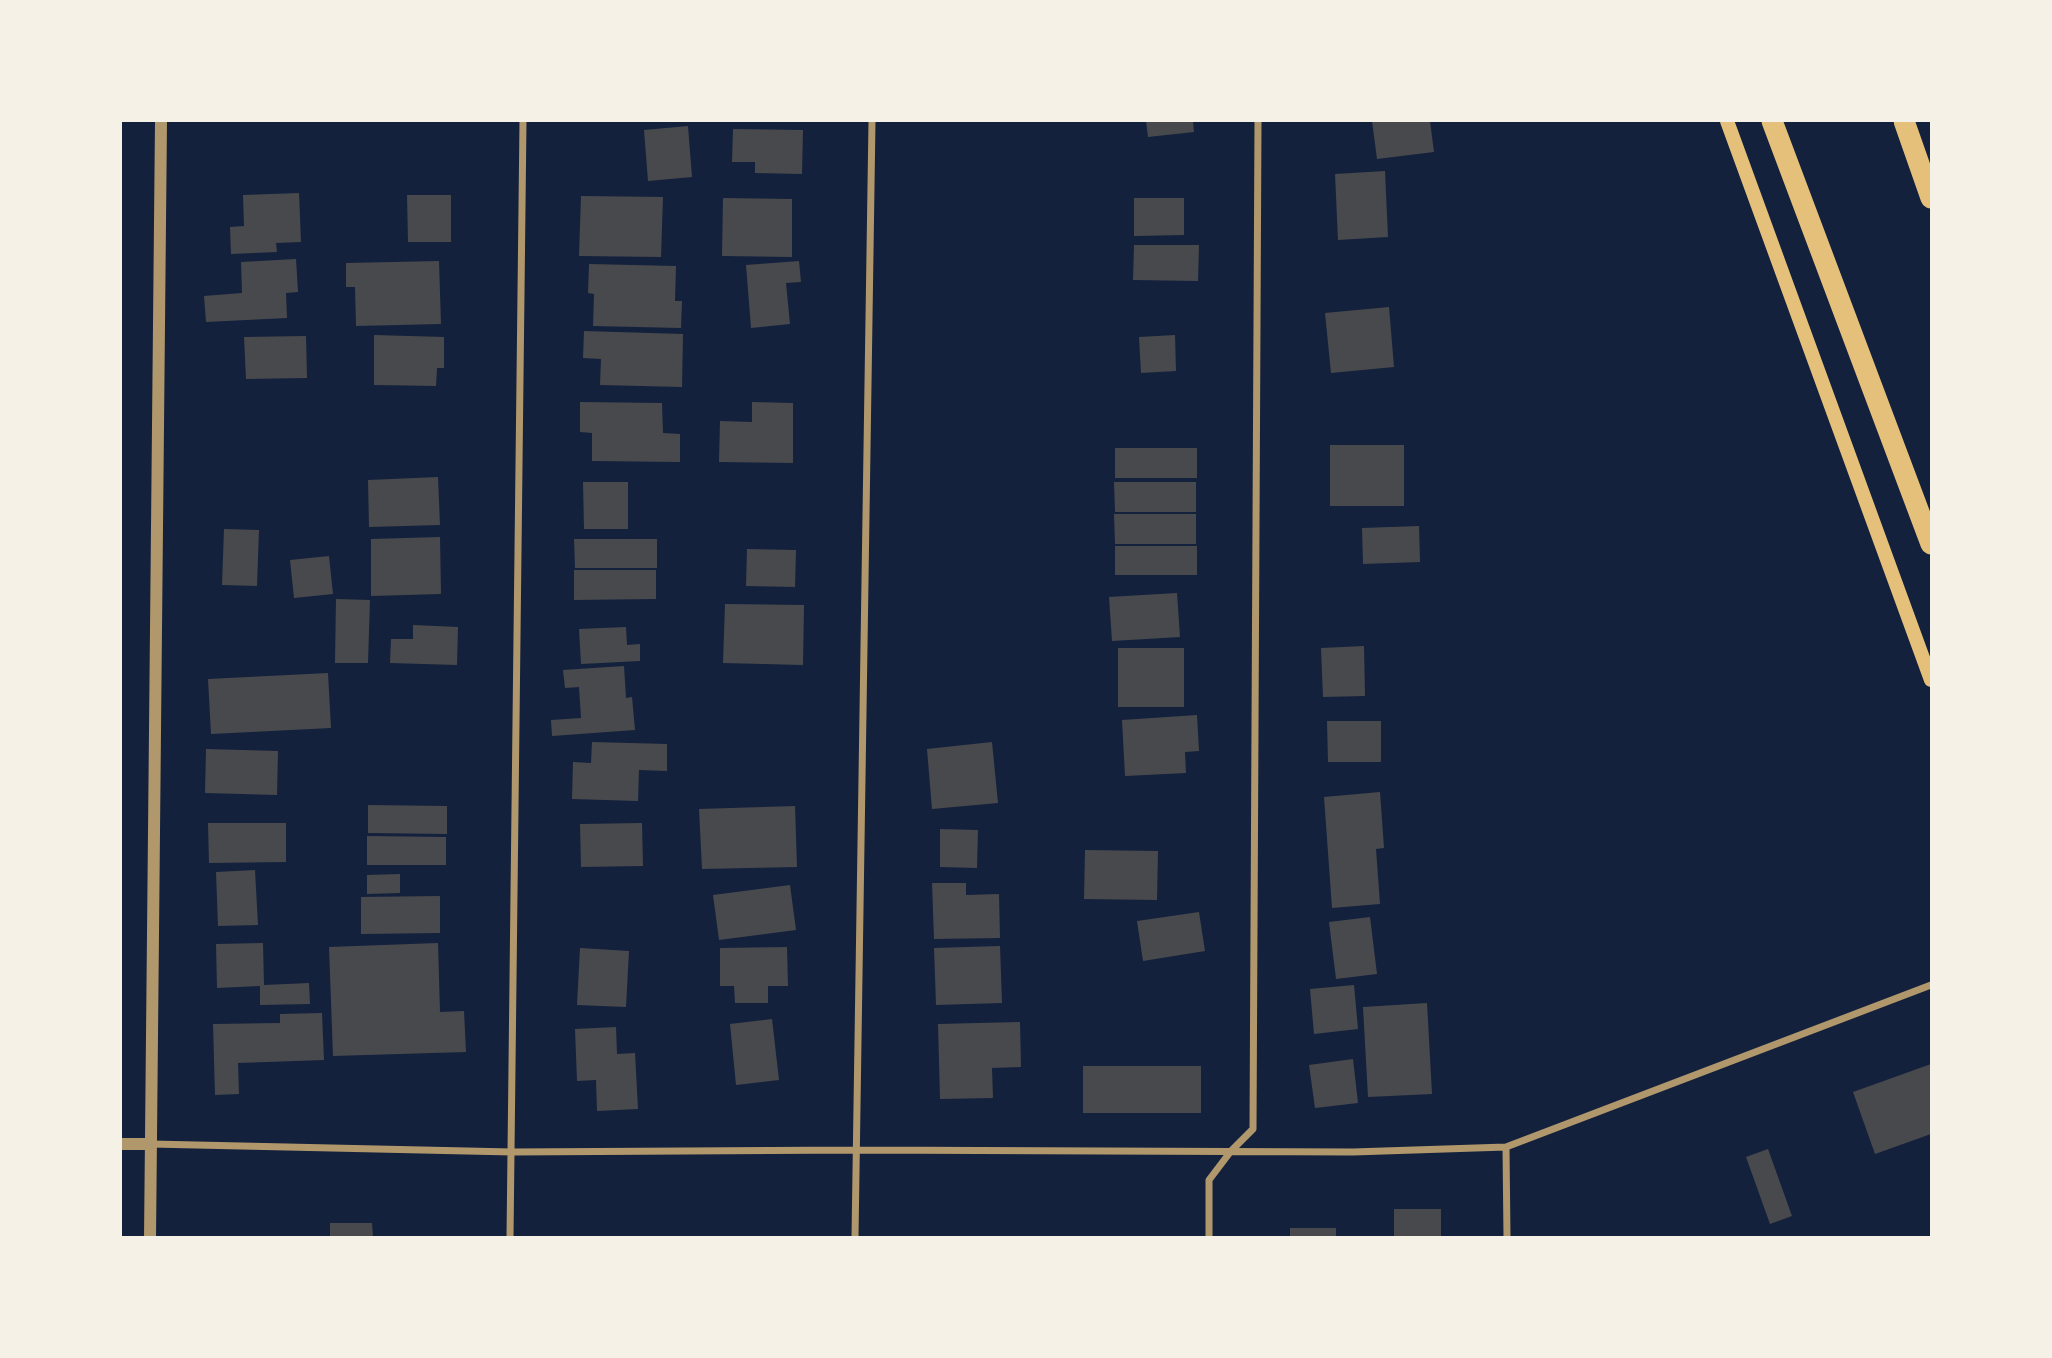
<!DOCTYPE html>
<html>
<head>
<meta charset="utf-8">
<style>
  body { margin:0 }
  #map { position:relative; width:2052px; height:1358px; overflow:hidden; background:#14213d; font-family:Roboto,sans-serif }
  canvas { display:block }
  .frame { position:absolute; inset:0; border:122px solid #f6f1e7; pointer-events:none }
</style>
</head>
<body>
<div id="map">
<canvas width="2052" height="1358"></canvas>
<div class="frame"></div>
</div>
<script>
const context = document.querySelector('canvas').getContext('2d');
context.lineJoin = 'round';
function fillPath(path, color) {
  context.fillStyle = color;
  context.fill(path, 'evenodd');
}
function poly(rows) {
  const path = new Path2D();
  for (const r of rows) {
    path.moveTo(r[0], r[1]);
    for (let i = 2; i < r.length; i += 2) path.lineTo(r[i], r[i + 1]);
  }
  return path;
}
function strokePath(path, color, width, dash) {
  context.strokeStyle = color;
  context.lineWidth = width;
  context.lineCap = dash ? 'butt' : 'round';
  context.setLineDash(dash || []);
  context.stroke(path);
}
fillPath(poly([
  [1146,121,1193,121,1194,132,1148,137],
  [1372,121,1430,121,1434,152,1377,159],
  [688,126,692,177,648,181,644,130],
  [733,129,803,130,802,174,755,173,755,162,732,162],
  [1385,171,1388,237,1338,240,1335,174],
  [299,193,301,242,276,243,277,252,231,254,230,227,244,226,243,195],
  [407,195,451,195,451,242,408,242],
  [581,196,663,197,661,257,579,256],
  [723,198,792,199,792,257,722,256],
  [1134,198,1184,198,1184,235,1134,236],
  [1134,245,1199,245,1198,281,1133,280],
  [296,259,298,292,286,293,287,318,206,322,204,296,242,293,241,262],
  [439,261,441,324,356,326,355,287,346,287,346,263],
  [799,261,801,282,786,283,790,324,751,328,746,265],
  [589,264,676,266,675,301,682,301,681,328,593,326,594,294,588,293],
  [1389,307,1394,367,1331,373,1325,313],
  [584,331,683,334,682,387,600,385,601,359,583,358],
  [374,335,444,337,444,368,437,368,436,386,374,385],
  [1175,335,1176,371,1141,373,1139,337],
  [306,336,307,378,246,379,244,337],
  [580,402,662,403,663,433,680,434,680,462,592,461,592,433,580,432],
  [752,402,793,403,793,463,719,462,720,421,752,422],
  [1330,445,1404,445,1404,506,1330,506],
  [1115,448,1197,448,1197,478,1115,478],
  [438,477,440,525,369,527,368,480],
  [583,482,628,482,628,529,584,529],
  [1114,482,1196,482,1196,512,1115,512],
  [1114,514,1196,514,1196,544,1115,544],
  [1419,526,1420,562,1363,564,1362,528],
  [224,529,259,530,257,586,222,585],
  [440,537,441,594,371,596,371,539],
  [574,539,657,539,657,568,575,568],
  [1115,546,1197,546,1197,575,1115,575],
  [747,549,796,550,795,587,746,586],
  [329,556,333,594,294,598,290,560],
  [574,570,656,570,656,599,574,600],
  [1177,593,1180,637,1112,641,1109,597],
  [336,599,370,600,368,663,335,663],
  [725,604,804,605,803,665,723,663],
  [413,625,458,627,457,665,390,663,391,639,413,639],
  [626,627,627,645,640,644,640,661,581,664,579,629],
  [1364,646,1365,696,1323,697,1321,648],
  [1118,648,1184,648,1184,707,1118,707],
  [624,666,626,698,632,697,635,730,552,736,551,720,581,718,579,687,565,688,563,670],
  [328,673,331,728,211,734,208,679],
  [1197,715,1199,751,1185,752,1186,773,1125,776,1122,720],
  [1327,721,1381,721,1381,762,1328,762],
  [592,742,667,744,667,771,639,770,638,801,572,799,573,762,591,763],
  [992,742,998,803,932,809,927,749],
  [206,749,278,751,277,795,205,793],
  [1380,792,1384,848,1376,849,1380,904,1332,908,1324,797],
  [368,805,447,806,447,834,368,833],
  [795,806,797,867,702,869,699,809],
  [208,823,286,823,286,862,209,863],
  [642,823,643,866,581,867,580,824],
  [940,829,978,830,977,868,940,867],
  [367,836,446,837,446,865,367,865],
  [1085,850,1158,851,1157,900,1084,899],
  [255,870,258,925,218,926,216,872],
  [400,874,400,893,367,894,367,875],
  [932,883,966,883,966,895,999,894,1000,938,934,939],
  [790,885,796,930,719,940,713,895],
  [440,896,440,933,361,934,361,897],
  [1199,912,1205,951,1143,961,1137,921],
  [1370,917,1377,974,1336,979,1329,922],
  [263,943,264,985,309,983,310,1004,260,1005,260,986,217,988,216,944],
  [438,943,440,1012,464,1011,466,1052,333,1056,329,947],
  [1000,946,1002,1003,936,1005,934,948],
  [787,947,788,986,768,986,768,1003,735,1003,734,986,720,986,720,948],
  [580,948,629,951,626,1007,577,1005],
  [1354,985,1358,1029,1314,1034,1310,989],
  [1427,1003,1432,1094,1368,1097,1363,1007],
  [322,1013,324,1060,238,1063,239,1094,215,1095,213,1024,280,1023,280,1014],
  [772,1019,779,1080,736,1085,730,1024],
  [1020,1022,1021,1067,992,1068,993,1098,940,1099,938,1024],
  [616,1027,617,1054,635,1053,638,1109,597,1111,596,1080,577,1081,575,1029],
  [1353,1059,1358,1103,1315,1108,1309,1065],
  [1931,1064,1931,1134,1875,1154,1853,1092],
  [1083,1066,1201,1066,1201,1113,1083,1113],
  [1768,1149,1792,1216,1770,1224,1746,1157],
  [1394,1209,1441,1209,1441,1237,1394,1237],
  [330,1223,372,1223,373,1237,330,1237],
  [1290,1228,1336,1228,1336,1237,1290,1237]
]), '#48494c');
strokePath(poly([
  [151,1144,512,1152,856,1150,1353,1152,1506,1147,1931,985],
  [1506,1147,1507,1237],
  [510,1237,523,121],
  [855,1237,872,121],
  [1209,1237,1209,1180,1231,1151,1253,1129,1258,121]
]), '#b1986c', 7);
strokePath(poly([
  [121,1144,151,1144],
  [150,1237,161,121]
]), '#b1986c', 12);
strokePath(poly([
  [1727,121,1931,680]
]), '#e5c07b', 14);
strokePath(poly([
  [1772,121,1931,544],
  [1904,121,1931,198]
]), '#e5c07b', 21);
</script>
</body>
</html>
